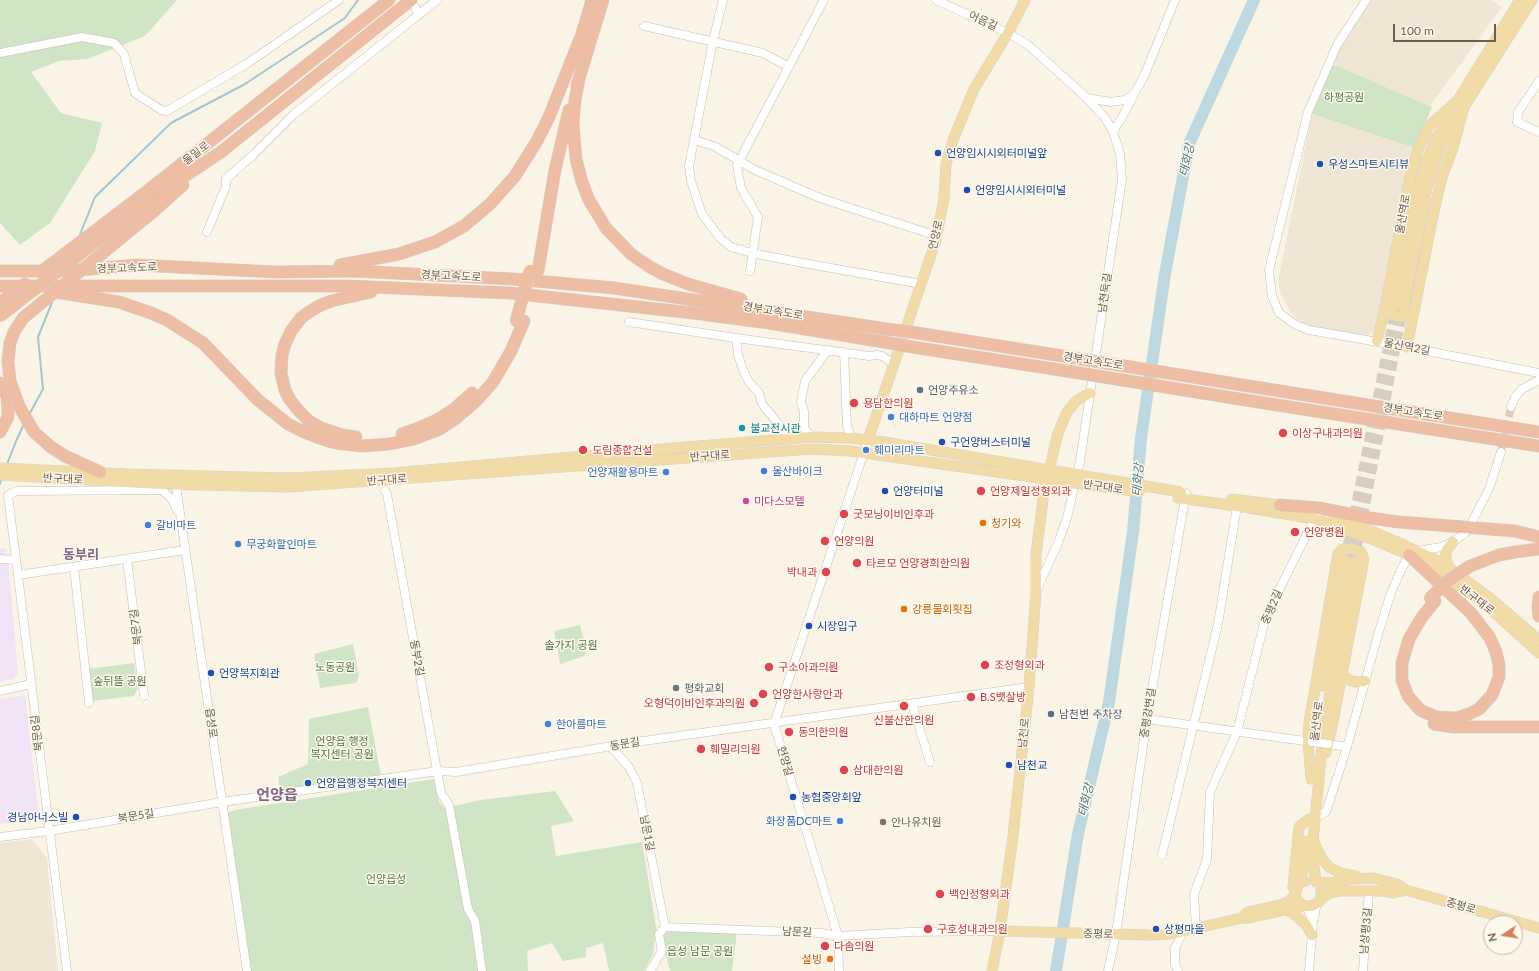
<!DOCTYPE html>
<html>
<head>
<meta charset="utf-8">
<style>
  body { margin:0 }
  #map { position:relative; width:1539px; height:971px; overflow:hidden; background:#faf4e6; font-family:Lato,sans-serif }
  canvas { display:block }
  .north { position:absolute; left:1483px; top:915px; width:40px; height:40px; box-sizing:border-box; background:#fdf8ec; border:1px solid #c5baad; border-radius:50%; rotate:258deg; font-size:11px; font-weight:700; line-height:16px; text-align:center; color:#705d4e }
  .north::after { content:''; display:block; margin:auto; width:14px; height:18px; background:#d58059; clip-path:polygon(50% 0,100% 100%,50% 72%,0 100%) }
  .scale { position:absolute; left:1393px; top:24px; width:103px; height:18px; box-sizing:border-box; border:2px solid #705d4e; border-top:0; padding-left:5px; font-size:12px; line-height:14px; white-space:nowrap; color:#705d4e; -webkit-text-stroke:3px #fdf8ec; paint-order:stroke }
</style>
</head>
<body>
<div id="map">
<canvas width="1539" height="971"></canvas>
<div class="north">N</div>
<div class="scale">100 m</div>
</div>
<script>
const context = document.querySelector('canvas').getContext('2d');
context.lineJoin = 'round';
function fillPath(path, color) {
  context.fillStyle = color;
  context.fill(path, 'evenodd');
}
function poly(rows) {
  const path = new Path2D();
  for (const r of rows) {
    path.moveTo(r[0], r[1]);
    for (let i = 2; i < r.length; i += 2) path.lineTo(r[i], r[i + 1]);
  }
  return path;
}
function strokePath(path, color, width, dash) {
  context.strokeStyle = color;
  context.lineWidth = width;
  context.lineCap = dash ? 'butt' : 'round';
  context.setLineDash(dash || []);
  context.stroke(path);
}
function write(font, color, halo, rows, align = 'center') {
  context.font = font + ' Lato,"Noto Sans KR",sans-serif';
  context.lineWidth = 3;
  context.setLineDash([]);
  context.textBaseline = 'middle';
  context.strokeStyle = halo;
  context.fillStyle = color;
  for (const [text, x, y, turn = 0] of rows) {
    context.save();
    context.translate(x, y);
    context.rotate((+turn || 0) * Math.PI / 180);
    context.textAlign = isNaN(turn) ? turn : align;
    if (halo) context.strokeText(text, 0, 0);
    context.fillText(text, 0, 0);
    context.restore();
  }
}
fillPath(poly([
  [1366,0,1491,0,1502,7,1430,106,1335,65,1331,61],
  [1312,114,1415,148,1378,322,1371,334,1367,335,1314,328,1303,324,1291,313,1281,295,1279,286,1279,276],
  [32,839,47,858,58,971,0,971,0,843]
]), '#f0e6d5');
fillPath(poly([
  [0,548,7,549,18,673,13,679,0,682],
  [25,695,39,819,0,824,0,699]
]), '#f1e3f6');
fillPath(poly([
  [0,0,177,0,145,36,87,59,59,61,31,72,61,113,102,123,95,151,50,223,20,245,0,223],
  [1335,65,1432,107,1415,148,1312,114,1317,92,1327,70],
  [580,625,586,649,585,656,560,664,554,631],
  [353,644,359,676,356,683,320,688,314,654],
  [134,663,138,688,134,696,92,701,88,669],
  [368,707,381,776,280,791,278,777,308,764,309,719],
  [434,779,439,802,445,808,480,800,555,791,574,821,551,826,556,856,642,842,656,927,653,954,644,971,609,971,603,943,586,948,586,957,563,961,552,943,527,951,528,971,251,971,228,812,235,810],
  [667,930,737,932,732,971,670,971,661,936]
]), '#d0e5c6');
strokePath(poly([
  [79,237,95,197,171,123,245,84,345,18,358,0],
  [29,415,43,389,38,337,53,300],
  [7,464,17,439,24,424],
  [0,484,2,478]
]), '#a4c6d1', 2);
strokePath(poly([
  [1056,971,1078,834,1109,702,1133,532,1141,438,1165,274,1189,144,1254,0]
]), '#bdd8e1', 12);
strokePath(poly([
  [1501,452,1511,407]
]), '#d8cec0', 8, [8, 4]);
strokePath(poly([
  [1345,560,1396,307],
  [1354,562,1403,309]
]), '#d8cec0', 10, [10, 5]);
const minor = poly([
  [723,0,713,41,689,166,691,181,702,214,721,239,731,247,752,253,803,263,921,284],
  [936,0,1008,33,1028,45,1087,98,1105,118,1113,131],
  [1366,0,1337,45,1308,112,1269,270,1272,296,1279,313,1296,325,1309,330,1407,347,1539,373],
  [415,7,419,15],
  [644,26,763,53,789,67],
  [0,53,82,37,114,43,124,54,135,93,161,110,167,111,248,63,339,0],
  [1539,81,1518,112,1517,122,1539,132],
  [1087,98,1110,102,1125,100,1133,95],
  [694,140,714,146,755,170,820,198,937,236],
  [207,232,226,186,226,179,253,155,293,115,437,0],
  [750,271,758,217,741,188,737,165,824,0],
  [629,322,736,338],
  [844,352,847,426,851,438],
  [1511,407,1515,397,1522,389,1539,380],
  [812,437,804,428,804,411,801,402,805,381,828,350],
  [796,438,781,429,777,422,762,404,759,393,749,382,744,372,738,355,736,338,869,356,877,355,882,356,894,364],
  [175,479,247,971],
  [158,487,171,498,177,510],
  [385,491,387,494,441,793,449,805,468,909,475,921,482,971],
  [1472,522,1489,489,1501,452],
  [0,559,16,560],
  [127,559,144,696],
  [74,567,89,703],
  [18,575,185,550],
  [1037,589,1058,543,1067,518,1080,461,1122,179,1120,154,1113,131,1121,119,1145,74,1175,0],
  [0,691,31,684],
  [912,704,930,762],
  [1147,719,1312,742],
  [1328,744,1347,747],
  [611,747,629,767,637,783,665,927],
  [1315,817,1326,812,1347,747,1379,631,1391,593,1402,568,1409,555,1418,551,1441,547,1453,542,1465,533],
  [0,837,49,831,222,802,438,771,456,772,636,742,1029,687],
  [1162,855,1218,624,1238,500],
  [1307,907,1313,922,1317,903],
  [665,927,821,933,838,936,909,932,1000,931],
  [1196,929,1194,894,1207,859,1210,792,1237,732,1266,616,1318,512],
  [67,971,8,495,17,491,162,490],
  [650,971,662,951,659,934,665,927],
  [839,971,838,936,774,724,868,440],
  [1108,971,1116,934,1147,719,1186,493],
  [1178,971,1175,965,1175,948,1183,932],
  [1309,971,1313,922],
  [1363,971,1369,891]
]);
const major = poly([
  [1396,305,1419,186,1426,162,1435,140,1453,109],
  [1404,306,1427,189,1434,165,1442,144,1457,119],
  [1385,308,1391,314,1398,317,1413,314],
  [1377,341,1385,308,1410,177,1418,150,1429,126,1458,100,1520,0],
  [1407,347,1433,216,1442,177,1453,148,1464,107,1532,0],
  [868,440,936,240,944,198,946,164,953,140,974,89,1008,33,1025,0],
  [0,468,126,474,288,478,394,473,674,448,812,437,851,438,884,442,1067,473],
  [0,475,160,484,287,487,812,449,850,451,1067,482],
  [1178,498,1237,506,1315,519,1374,540,1409,555,1436,570,1480,600,1539,653],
  [1232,499,1288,506],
  [1334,518,1360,526,1395,541,1434,559,1449,568,1491,599,1539,640],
  [1449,568,1446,559,1446,552,1448,548,1453,542],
  [1342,675,1349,680,1356,682,1365,681],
  [1322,686,1345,560],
  [1311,779,1308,741,1309,723,1338,553,1343,549,1353,549,1361,552,1364,559,1332,727,1326,753],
  [1314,842,1321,857,1329,867,1340,873,1356,876],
  [1300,883,1304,865,1307,841],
  [1406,890,1539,928],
  [1295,891,1293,887,1299,827,1309,819],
  [1295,896,1297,900,1303,906,1312,906,1319,902,1321,898,1321,891],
  [1321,898,1333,892,1341,891,1382,891,1394,893,1406,890,1397,884,1373,878,1351,879,1331,883,1316,882,1312,852,1324,725,1354,562],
  [1303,906,1249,918,1242,918,1248,912,1283,904,1289,901,1295,896,1297,887,1299,883,1305,881],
  [1284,910,1292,912,1306,925,1312,935],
  [1000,931,1150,935,1170,934,1242,918],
  [992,971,1000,931,1013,836,1029,687,1036,592,1036,554,1044,492,1058,433,1067,412,1076,401,1090,393]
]);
const highway = poly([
  [578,47,592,0],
  [579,79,575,100,573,124,576,159,582,182,589,200,606,228,631,254,650,267,663,274,688,284,741,299],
  [577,85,603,0],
  [152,198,221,152,411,0],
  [154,211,183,185],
  [340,265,399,254,435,242,464,226,490,204,515,176,537,141,549,117,580,39],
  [0,271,67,271,137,265,275,272,354,271,513,279,614,288,887,329],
  [538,271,555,170,569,110],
  [41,272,146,192,389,0],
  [0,286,347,286,510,293,693,313,769,323,884,342],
  [55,292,119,302,151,313,167,320,203,343,258,400,288,424,306,433,325,440,336,443,362,446,389,444,414,439,438,430,455,419,477,400,493,382,511,351,524,321],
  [0,303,25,284],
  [911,332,1075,358],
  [906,346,1073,372],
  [0,383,7,396,8,410,8,417,0,432],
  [1261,388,1539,432],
  [1258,402,1539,446],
  [402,434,419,428,437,420,454,409,472,393],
  [356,437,342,435,321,428,309,421,299,411,290,400,285,390,281,373,282,355,285,344,291,331,301,318,309,312,319,306,331,301,371,292],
  [51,447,65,456,100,472],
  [1280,505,1319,508,1370,518,1399,522,1515,531,1539,537],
  [1409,555,1471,613,1490,638,1496,652,1499,665,1499,677,1492,695,1479,709,1469,714,1457,718,1436,717,1420,710,1408,696,1402,680,1402,663,1409,639,1422,617,1435,601],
  [1470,566,1499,555,1515,552,1539,549],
  [1539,597,1538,606,1539,616],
  [1434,724,1453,727,1539,727]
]);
strokePath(minor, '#cabcae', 9);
strokePath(major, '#d7d2cd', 11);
strokePath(highway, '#d7d2cd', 13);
strokePath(minor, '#fff', 8);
strokePath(major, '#f1dba6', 10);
strokePath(highway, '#edbda4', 12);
const minorBridge = poly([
  [1312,742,1328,744]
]);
const majorBridge = poly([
  [1067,473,1181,492],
  [1067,482,1140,492]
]);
const highwayBridge = poly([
  [0,316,152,198],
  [516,321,530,271],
  [887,329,911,332],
  [884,342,906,346],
  [1075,358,1261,388],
  [1073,372,1258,402],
  [51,447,34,432,19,406,10,381,8,361,10,343,14,332,23,318,154,211],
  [1430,598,1449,580,1470,566]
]);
strokePath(minorBridge, '#cabcae', 9, []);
strokePath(majorBridge, '#d7d2cd', 11, []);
strokePath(highwayBridge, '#d7d2cd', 13, []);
strokePath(minorBridge, '#fff', 8);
strokePath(majorBridge, '#f1dba6', 10);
strokePath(highwayBridge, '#edbda4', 12);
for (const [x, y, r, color] of [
  [938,153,4,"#1a4fb4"],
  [1320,164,4,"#1a4fb4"],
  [967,190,4,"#1a4fb4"],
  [920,390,4,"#5c6f8a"],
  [854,403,5,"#e0444e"],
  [891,417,4,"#3f7fe0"],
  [742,428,4,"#0f9aa8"],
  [1283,433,5,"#e0444e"],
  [942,442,4,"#1a4fb4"],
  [583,450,5,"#e0444e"],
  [866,450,4,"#3f7fe0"],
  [764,471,4,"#3f7fe0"],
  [666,472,4,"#3f7fe0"],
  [885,491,4,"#1a4fb4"],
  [981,491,5,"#e0444e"],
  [746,501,4,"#d1479c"],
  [844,514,5,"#e0444e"],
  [983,523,4,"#e8710a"],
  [148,525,4,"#3f7fe0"],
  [1295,532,5,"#e0444e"],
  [825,541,5,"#e0444e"],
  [238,544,4,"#3f7fe0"],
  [857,563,5,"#e0444e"],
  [826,572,5,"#e0444e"],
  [904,609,4,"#e8710a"],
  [809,626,4,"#1a4fb4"],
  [985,665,5,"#e0444e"],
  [769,667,5,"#e0444e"],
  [211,673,4,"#1a4fb4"],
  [676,688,4,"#6b7280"],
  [763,694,5,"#e0444e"],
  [971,697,5,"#e0444e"],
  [754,703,5,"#e0444e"],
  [904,706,5,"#e0444e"],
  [1051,714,4,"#5c6f8a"],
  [548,724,4,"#3f7fe0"],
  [789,732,5,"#e0444e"],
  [701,749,5,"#e0444e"],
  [1009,765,4,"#1a4fb4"],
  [844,770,5,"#e0444e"],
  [308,783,4,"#1a4fb4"],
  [793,797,4,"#1a4fb4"],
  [76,817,4,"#1a4fb4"],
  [840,821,4,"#3f7fe0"],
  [883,822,4,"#8d6e63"],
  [940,894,5,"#e0444e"],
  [928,929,5,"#e0444e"],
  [1156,929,4,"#1a4fb4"],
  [825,946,5,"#e0444e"],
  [830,959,4,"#e8710a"]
]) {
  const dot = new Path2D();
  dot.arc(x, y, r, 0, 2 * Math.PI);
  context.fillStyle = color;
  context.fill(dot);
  strokePath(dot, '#fdf8ec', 1.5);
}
write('11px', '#705d4e', '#fdf8ec', [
  ["어음길",983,21,25],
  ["울밀로",196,153,-38],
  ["울산역로",1403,214,-80],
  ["언양로",936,235,-77],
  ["경부고속도로",127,268,-2],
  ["경부고속도로",451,276,3],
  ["남천둑길",1105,293,-82],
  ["경부고속도로",773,311,9],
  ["울산역2길",1407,347,11],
  ["경부고속도로",1093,361,9],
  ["경부고속도로",1413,412,9],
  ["반구대로",710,456,-4],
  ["반구대로",63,479,3],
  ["반구대로",387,480,-4],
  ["반구대로",1103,487,8],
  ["반구대로",1477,600,38],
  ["중평2길",1272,607,-67],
  ["북문7길",136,627,-97],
  ["동부2길",417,658,80],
  ["중평강변길",1148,713,-81],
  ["울산역로",1317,721,-83],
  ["읍성로",211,723,82],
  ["북문8길",37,733,-97],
  ["남천로",1024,733,-84],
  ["동문길",625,744,-9],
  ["헌양길",785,761,73],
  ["북문5길",136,816,-9],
  ["남문1길",647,833,79],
  ["중평로",1461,906,16],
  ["남상평3길",1366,931,-85],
  ["남문길",797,932,3],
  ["중평로",1098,934,1]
]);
write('11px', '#547a4a', '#fdf8ec', [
  ["하평공원",1344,97],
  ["솔가지 공원",571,645],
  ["노동공원",335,667],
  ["숲뒤뜰 공원",120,681],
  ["언양읍 행정",342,741],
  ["복지센터 공원",342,754],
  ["언양읍성",386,879],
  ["읍성 남문 공원",700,951]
]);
write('11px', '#164399', '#fdf8ec', [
  ["언양임시시외터미널앞",946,153],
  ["우성스마트시티뷰",1328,164],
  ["언양임시시외터미널",975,190],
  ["구언양버스터미널",950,442],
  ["언양터미널",893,491],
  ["시장입구",817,626],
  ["언양복지회관",219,673],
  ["남천교",1017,765],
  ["언양읍행정복지센터",316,783],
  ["농협중앙회앞",801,797],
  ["경남아너스빌",68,817,"right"],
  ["상평마을",1164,929]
], 'left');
write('11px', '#4e5e75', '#fdf8ec', [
  ["언양주유소",928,390],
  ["남천변 주차장",1059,714]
], 'left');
write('11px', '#be3a42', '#fdf8ec', [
  ["용담한의원",863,403],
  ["이상구내과의원",1292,433],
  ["도림종합건설",592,450],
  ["언양제일정형외과",990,491],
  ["굿모닝이비인후과",853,514],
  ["언양병원",1304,532],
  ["언양의원",834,541],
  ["타르모 언양경희한의원",866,563],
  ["박내과",817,572,"right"],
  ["조정형외과",994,665],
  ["구소아과의원",778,667],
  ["언양한사랑안과",772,694],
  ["B.S뱃살방",980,697],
  ["오형덕이비인후과의원",745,703,"right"],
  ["신불산한의원",904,720,"center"],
  ["동의한의원",798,732],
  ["훼밀리의원",710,749],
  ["삼대한의원",853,770],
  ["백인정형외과",949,894],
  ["구호성내과의원",937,929],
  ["다솜의원",834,946]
], 'left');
write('11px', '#366cbe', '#fdf8ec', [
  ["대하마트 언양점",899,417],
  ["훼미리마트",874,450],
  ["울산바이크",772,471],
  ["언양재활용마트",658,472,"right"],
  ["갈비마트",156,525],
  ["무궁화할인마트",246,544],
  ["한아름마트",556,724],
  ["화장품DC마트",832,821,"right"]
], 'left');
write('11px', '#0d838f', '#fdf8ec', [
  ["불교전시관",750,428]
], 'left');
write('11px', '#b23c85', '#fdf8ec', [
  ["미다스모텔",754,501]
], 'left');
write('11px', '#c56008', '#fdf8ec', [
  ["청기와",991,523],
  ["강릉물회횟집",912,609],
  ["설빙",822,959,"right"]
], 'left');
write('11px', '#5b616d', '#fdf8ec', [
  ["평화교회",684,688]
], 'left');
write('11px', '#785e54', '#fdf8ec', [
  ["안나유치원",891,822]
], 'left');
write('italic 12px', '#4d7887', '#fdf8ec', [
  ["태화강",1187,160,-78],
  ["태화강",1138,480,-85],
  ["태화강",1086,800,-77]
]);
write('bold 13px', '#82668c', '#fdf8ec', [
  ["동부리",81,555]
]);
write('bold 15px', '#82668c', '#fdf8ec', [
  ["언양읍",277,795]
]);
</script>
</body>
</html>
